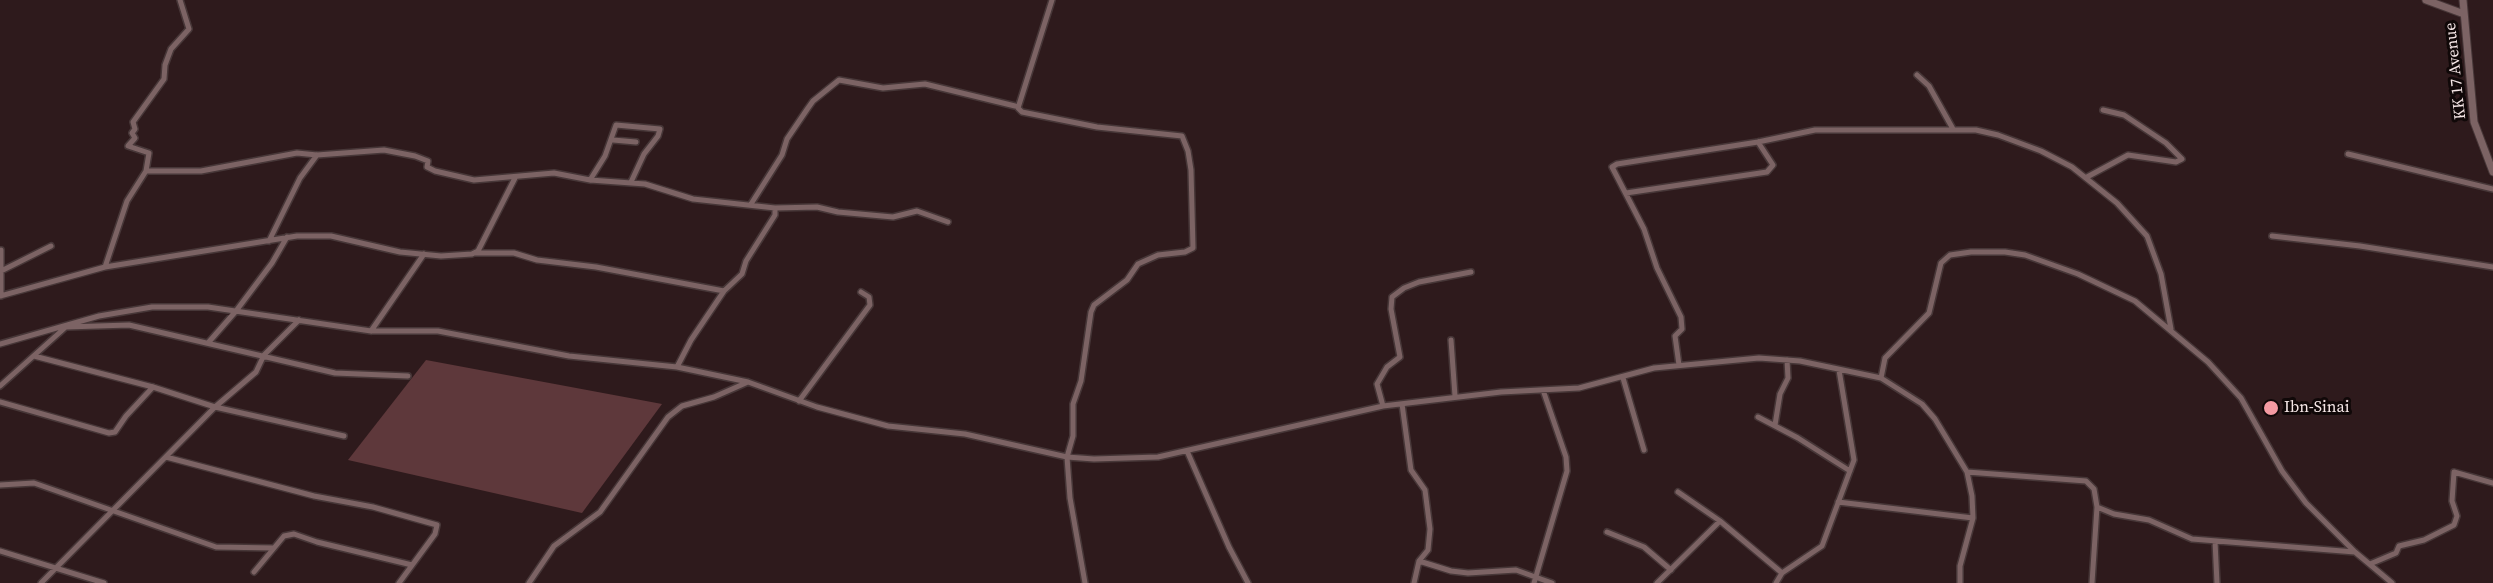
<!DOCTYPE html>
<html>
<head>
<meta charset="utf-8">
<style>
  body { margin:0 }
  canvas { display:block; background:#2e1a1c }
</style>
</head>
<body>
<canvas width="2493" height="583"></canvas>
<script>
const context = document.querySelector('canvas').getContext('2d');
context.lineJoin = 'round';
function fillPath(path, color) {
  context.fillStyle = color;
  context.fill(path, 'evenodd');
}
function poly(rows) {
  const path = new Path2D();
  for (const r of rows) {
    path.moveTo(r[0], r[1]);
    for (let i = 2; i < r.length; i += 2) path.lineTo(r[i], r[i + 1]);
  }
  return path;
}
function strokePath(path, color, width, dash) {
  context.strokeStyle = color;
  context.lineWidth = width;
  context.lineCap = dash ? 'butt' : 'round';
  context.setLineDash(dash || []);
  context.stroke(path);
}
function write(font, color, halo, rows, align = 'center') {
  context.font = font + ' "Source Serif 4",serif';
  context.lineWidth = 6;
  context.setLineDash([]);
  context.textBaseline = 'middle';
  context.strokeStyle = halo;
  context.fillStyle = color;
  for (const [text, x, y, turn = 0] of rows) {
    context.save();
    context.translate(x, y);
    context.rotate((+turn || 0) * Math.PI / 180);
    context.textAlign = isNaN(turn) ? turn : align;
    if (halo) context.strokeText(text, 0, 0);
    context.fillText(text, 0, 0);
    context.restore();
  }
}
fillPath(poly([
  [426,360,662,404,582,513,348,460]
]), '#5e383b');
const minor = poly([
  [1052,0,1018,108,1022,112,1097,127,1182,136,1188,151,1191,170,1193,248,1185,252,1158,255,1138,264,1127,280,1094,305,1091,312,1081,381,1073,404,1073,436,1067,457,1070,498,1085,583],
  [1917,75,1929,86,1953,129],
  [613,140,636,142],
  [2348,154,2493,189],
  [146,171,201,171,297,153,317,155,384,150,415,156,428,161,427,167,435,171,474,180,554,173,590,180,645,184,693,199,775,208,775,215,746,261,742,274,724,291,691,340,677,367],
  [2087,177,2128,155,2176,162,2182,159,2166,143,2124,115,2103,110],
  [590,180,605,156,616,125,660,129,658,136,644,154,631,182],
  [1626,193,1767,172,1773,165,1758,142],
  [751,204,782,155,787,139,808,108,813,101,839,80,883,88,925,84,1015,106],
  [775,208,817,207,838,212,893,217,917,211,948,222],
  [2272,236,2360,246,2493,267],
  [269,241,300,178,317,155],
  [1,250,1,296],
  [475,253,514,253,537,260,596,267,724,291],
  [105,267,127,201,146,171,149,153,128,146,135,138,132,133,135,129,133,122,164,79,165,65,171,49,189,29,180,0],
  [1,271,51,246],
  [0,296,105,267,297,236,331,236,400,252,441,256,472,254,478,251,515,178],
  [66,327,129,325,335,373,408,376],
  [371,331,424,254],
  [1451,340,1455,396],
  [208,343,236,311,272,263,287,237],
  [0,344,99,316,152,307,208,307,371,331,438,331,569,356,677,367,748,382,817,407,888,426,965,434,1067,457,1094,459,1158,457,1383,406,1501,392,1579,388,1654,368,1759,358,1800,361,1881,378,1922,404,1935,419,1967,472,1972,496,1973,518,1960,566,1960,583],
  [34,356,153,387,215,407,344,436],
  [1679,365,1675,336,1682,329,1681,317,1657,268,1644,229,1612,167,1617,164,1758,142,1815,130,1976,130,1998,135,2041,151,2072,167,2117,203,2147,236,2161,274,2171,329],
  [1623,378,1644,450],
  [1881,378,1885,358,1929,313,1941,263,1950,255,1971,252,2005,252,2025,255,2078,274,2135,301,2208,362,2241,398,2282,471,2306,503,2355,552,2392,583],
  [0,386,68,325],
  [799,401,870,305,869,297,861,292],
  [0,402,109,433,115,432,126,416,153,387],
  [1402,404,1411,470,1425,490,1430,529,1428,550,1419,561,1414,583],
  [1383,406,1377,384,1387,367,1400,357,1391,309,1392,297,1404,288,1419,282,1471,272],
  [1758,417,1798,438,1850,471],
  [1775,425,1780,394,1788,378,1787,360],
  [1187,451,1229,547,1248,583],
  [166,457,314,496,373,507,437,525,435,534,399,583],
  [1967,472,2086,481,2094,489,2097,507,2114,514,2149,520,2192,539,2355,552],
  [0,485,34,483,216,547,274,548],
  [1678,492,1720,521,1782,573],
  [1838,502,1973,518],
  [1607,532,1644,547,1671,570],
  [2215,541,2217,583],
  [0,551,104,583],
  [1419,561,1451,571,1468,573,1516,570,1552,583],
  [2370,564,2396,553,2399,546,2424,540,2454,525,2457,516,2452,501,2454,472,2493,483],
  [254,572,284,536,294,534,317,542,412,565],
  [41,583,215,407,256,372,264,355,299,320],
  [529,583,554,546,600,512,668,417,682,406,714,397,748,382],
  [1534,583,1567,471,1566,457,1543,390],
  [1657,583,1720,521],
  [1776,583,1782,573,1822,546,1854,460,1839,370],
  [2092,583,2097,507]
]);
const tertiary = poly([
  [2426,0,2464,14],
  [2463,0,2474,122,2493,172]
]);
strokePath(minor, '#473738', 8);
strokePath(tertiary, '#473738', 9);
strokePath(minor, '#7c6364', 5);
strokePath(tertiary, '#7c6364', 7);
for (const [x, y, r, color] of [
  [2271,408,8,"#f49aa2"]
]) {
  const dot = new Path2D();
  dot.arc(x, y, r, 0, 2 * Math.PI);
  context.fillStyle = color;
  context.fill(dot);
  strokePath(dot, '#100808', 2);
}
write('16px', '#f6e7e7', '#100808', [
  ["KK 17 Avenue",2456,71,-96]
]);
write('16px', '#f6e7e7', '#100808', [
  ["Ibn-Sinai",2284,408]
], 'left');
</script>
</body>
</html>
